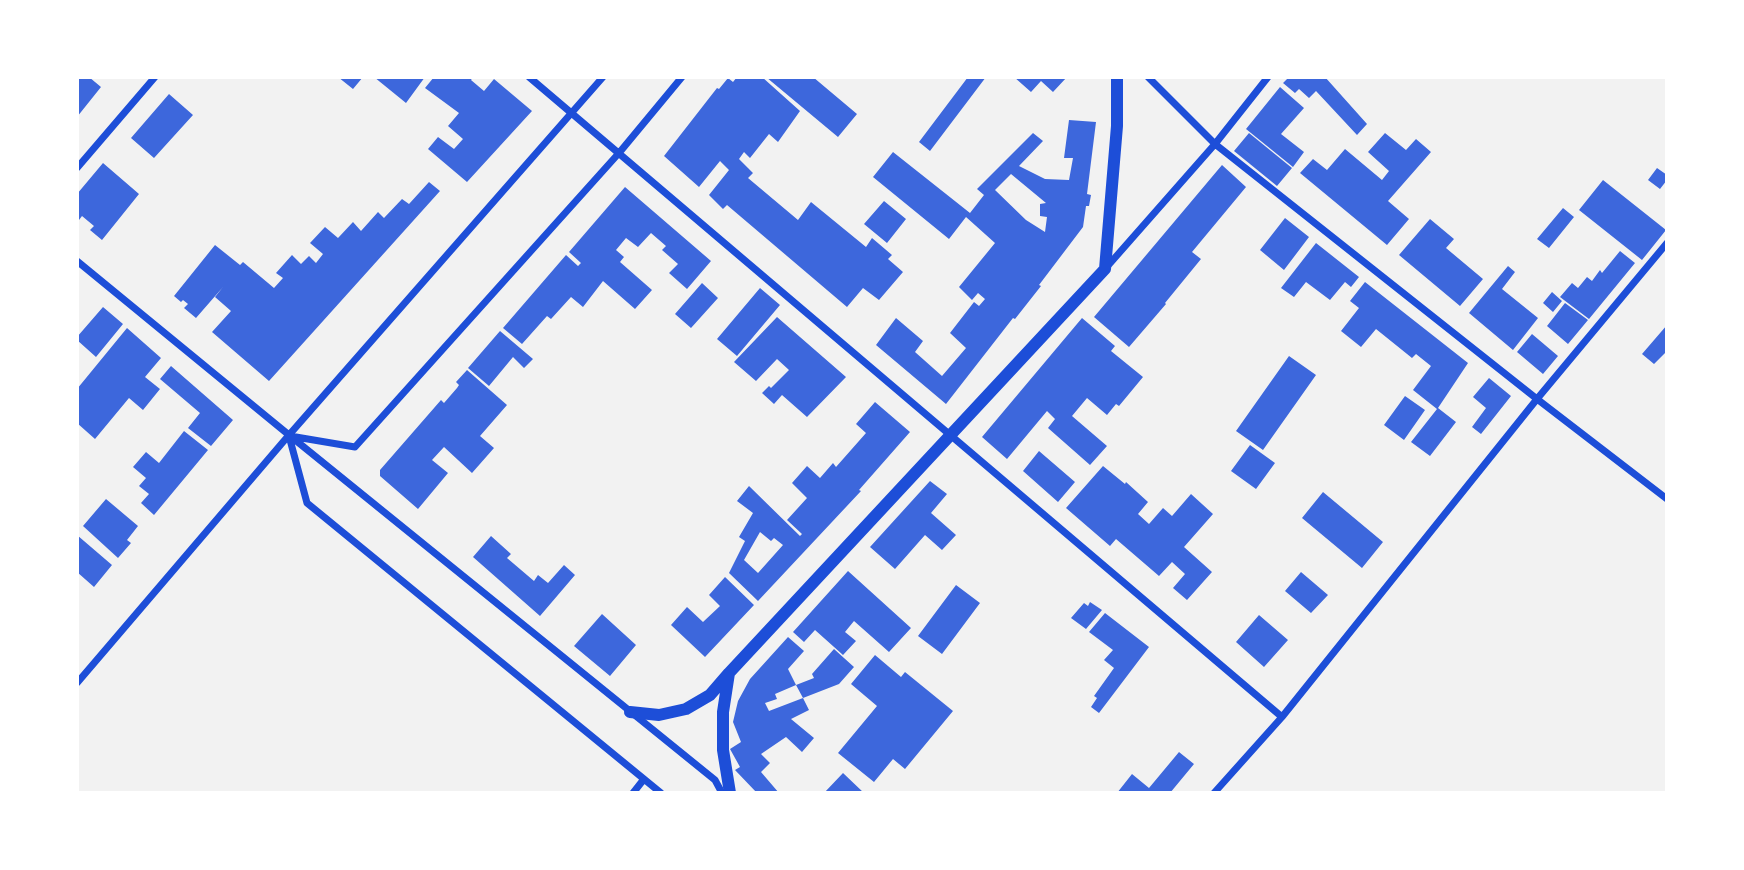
<!DOCTYPE html>
<html>
<head>
<meta charset="utf-8">
<style>
  body { margin:0 }
  #map { position:relative; width:1744px; height:870px; overflow:hidden; background:#f2f2f2; font-family:Signika,sans-serif }
  canvas { display:block }
  .frame { position:absolute; inset:0; border:79px solid #fff; pointer-events:none }
</style>
</head>
<body>
<div id="map">
<canvas width="1744" height="870"></canvas>
<div class="frame"></div>
</div>
<script>
const context = document.querySelector('canvas').getContext('2d');
context.lineJoin = 'round';
function fillPath(path, color) {
  context.fillStyle = color;
  context.fill(path, 'evenodd');
}
function poly(rows) {
  const path = new Path2D();
  for (const r of rows) {
    path.moveTo(r[0], r[1]);
    for (let i = 2; i < r.length; i += 2) path.lineTo(r[i], r[i + 1]);
  }
  return path;
}
function strokePath(path, color, width, dash) {
  context.strokeStyle = color;
  context.lineWidth = width;
  context.lineCap = dash ? 'butt' : 'round';
  context.setLineDash(dash || []);
  context.stroke(path);
}
fillPath(poly([
  [77,77,89,77,101,87,77,117],
  [338,77,363,77,353,89],
  [374,77,425,77,406,103],
  [434,77,473,77,471,80,484,91,494,79,532,111,467,182,428,149,438,137,454,149,463,139,448,126,459,113,425,88],
  [737,77,762,77,800,111,778,142,769,134,750,158,744,152,739,159,753,173,748,178,798,220,811,202,866,247,872,238,892,255,888,259,903,272,879,300,863,288,847,307,727,205,723,209,709,195,729,170,720,161,699,187,664,156,717,88,719,89,728,78,733,82],
  [766,77,813,77,857,114,838,137],
  [968,77,986,77,930,151,919,142],
  [1014,77,1067,77,1053,92,1041,81,1031,92],
  [1289,77,1325,77,1367,124,1357,135,1316,91,1309,98,1299,89,1295,93,1283,83],
  [1280,87,1304,108,1281,134,1304,152,1293,167,1246,129],
  [169,94,193,115,154,158,131,138],
  [1069,120,1096,122,1087,194,1091,195,1089,206,1086,206,1083,227,1039,285,1041,286,1015,319,1013,318,946,404,876,345,896,318,923,341,915,352,942,376,966,348,950,333,974,302,979,306,985,299,978,293,972,300,959,287,995,243,966,217,949,239,873,177,893,152,970,213,984,195,977,189,1033,133,1043,141,1019,166,1045,179,1069,180,1073,158,1064,158],
  [1011,174,1046,203,1040,204,1040,216,1047,217,1045,232,1026,220,995,190],
  [1249,133,1292,168,1277,186,1234,151],
  [1385,133,1406,150,1416,139,1431,152,1388,201,1409,219,1387,245,1300,173,1313,159,1327,170,1345,149,1382,180,1389,171,1368,152],
  [103,163,139,194,102,240,90,230,94,226,82,216,79,220,77,218,77,194],
  [1222,165,1246,187,1192,252,1201,259,1165,303,1166,304,1129,347,1094,317],
  [1657,168,1667,175,1667,180,1660,189,1648,180],
  [1603,180,1666,230,1642,260,1579,210],
  [429,182,440,191,269,381,212,332,231,311,215,297,223,287,196,318,184,308,188,304,183,300,181,302,174,296,215,245,240,265,243,262,274,288,283,278,276,273,292,255,301,264,309,256,316,263,323,254,310,243,325,227,338,238,353,222,361,231,378,212,384,218,402,199,409,204],
  [625,187,711,261,687,289,669,273,678,264,662,250,666,246,651,233,638,247,626,238,616,250,624,257,620,262,652,290,635,309,603,281,583,307,571,297,551,319,547,316,522,344,503,328,566,255,578,266,581,263,569,252],
  [884,201,906,219,887,243,864,224],
  [1563,208,1574,217,1549,248,1537,239],
  [1285,218,1309,237,1284,270,1260,250],
  [1430,219,1454,239,1446,248,1483,279,1460,306,1399,255],
  [1316,243,1359,277,1351,287,1345,282,1330,300,1306,282,1294,297,1281,288],
  [1620,251,1635,263,1589,319,1560,297,1572,283,1578,288,1587,277,1592,281,1600,270,1602,273],
  [1508,266,1515,272,1502,289,1538,318,1513,350,1469,313],
  [1365,282,1468,363,1438,408,1456,422,1430,456,1411,442,1437,409,1413,390,1431,366,1416,354,1412,358,1376,329,1361,347,1341,331,1359,308,1350,301],
  [702,283,718,298,691,328,675,314],
  [760,288,780,305,737,356,717,339],
  [1552,292,1562,301,1553,312,1543,303],
  [1565,303,1588,320,1568,344,1547,326],
  [103,307,123,324,96,357,77,340,77,337],
  [777,317,846,377,807,417,782,395,774,404,762,393,769,386,771,388,789,370,777,359,756,381,734,362],
  [1082,318,1115,346,1111,351,1143,377,1119,406,1116,404,1107,415,1087,398,1072,416,1107,446,1090,465,1048,428,1055,419,1047,411,1007,459,982,437],
  [1667,325,1667,351,1654,364,1642,354],
  [127,328,161,358,145,377,160,389,143,410,129,398,95,439,77,423,77,389],
  [500,331,533,359,524,368,513,357,489,386,468,368],
  [1532,334,1558,356,1543,374,1517,352],
  [1289,356,1316,375,1263,450,1236,431],
  [171,366,233,420,211,446,188,428,200,413,160,379],
  [467,370,507,405,480,436,494,448,472,473,444,447,432,460,448,473,418,509,380,476,380,470,441,400,444,403,457,388,459,385,456,382],
  [1489,378,1511,396,1481,434,1472,427,1486,408,1473,397],
  [1405,396,1425,410,1404,440,1384,425],
  [875,402,910,432,859,490,861,491,758,601,729,573,745,541,739,537,753,513,737,501,749,486,800,536,802,534,787,520,807,498,792,483,807,466,820,478,833,463,836,467,866,433,856,424],
  [760,532,771,541,774,538,783,545,758,573,744,560],
  [184,431,208,450,154,515,141,503,149,494,139,486,146,478,133,467,146,452,159,463],
  [1250,445,1275,463,1256,489,1231,471],
  [1039,451,1075,482,1058,502,1023,471],
  [1103,466,1125,484,1126,482,1148,502,1138,514,1149,524,1163,508,1172,516,1191,494,1213,514,1184,547,1212,572,1187,600,1173,588,1185,574,1172,562,1159,576,1116,539,1110,546,1066,508],
  [930,481,947,494,931,513,956,535,942,550,925,535,895,569,870,547],
  [1323,492,1383,542,1362,568,1302,518],
  [106,499,138,526,127,540,131,543,118,558,83,526],
  [77,535,112,565,94,587,77,572],
  [491,536,511,554,507,558,534,581,538,575,548,583,564,565,575,575,540,616,473,557],
  [848,571,911,628,889,652,854,621,845,632,856,641,843,655,815,630,804,642,793,632],
  [1301,572,1328,595,1311,613,1285,591],
  [725,577,754,605,705,657,671,625,687,607,703,622,720,606,709,595],
  [956,585,980,603,942,654,918,636],
  [1090,602,1102,610,1086,629,1071,618,1084,603,1088,606],
  [1105,613,1149,647,1099,713,1091,707,1097,698,1094,696,1114,668,1104,660,1113,650,1089,632],
  [602,614,636,645,610,676,574,646],
  [1259,615,1288,640,1264,667,1236,642],
  [788,637,804,651,788,669,796,685,775,694,777,699,765,703,769,711,803,698,809,710,791,719,814,738,802,752,786,737,761,754,770,763,761,772,779,793,757,793,735,770,740,767,730,749,741,742,733,722,738,701,750,679],
  [834,649,854,667,839,684,803,698,796,685,814,678,812,674],
  [875,655,901,677,905,672,953,711,905,769,893,759,874,782,838,753,877,706,851,684],
  [1179,752,1194,764,1170,793,1117,793,1132,774,1149,788],
  [843,773,864,793,824,793]
]), '#3d67dc');
strokePath(poly([
  [529,77,1282,717],
  [1148,77,1215,144,1537,399,1667,499],
  [77,168,155,77],
  [77,261,289,435,715,780,722,793],
  [1105,269,1215,144,1268,77],
  [289,436,307,503,661,793],
  [290,436,355,447,619,153,682,77],
  [77,683,289,435,603,77],
  [633,793,644,779],
  [1214,793,1282,717,1537,399,1667,243]
]), '#1d4ed8', 7);
strokePath(poly([
  [729,673,723,712,723,750,730,793],
  [630,712,659,715,686,709,710,695,729,673,1105,269,1117,126,1117,77]
]), '#1d4ed8', 12);
</script>
</body>
</html>
